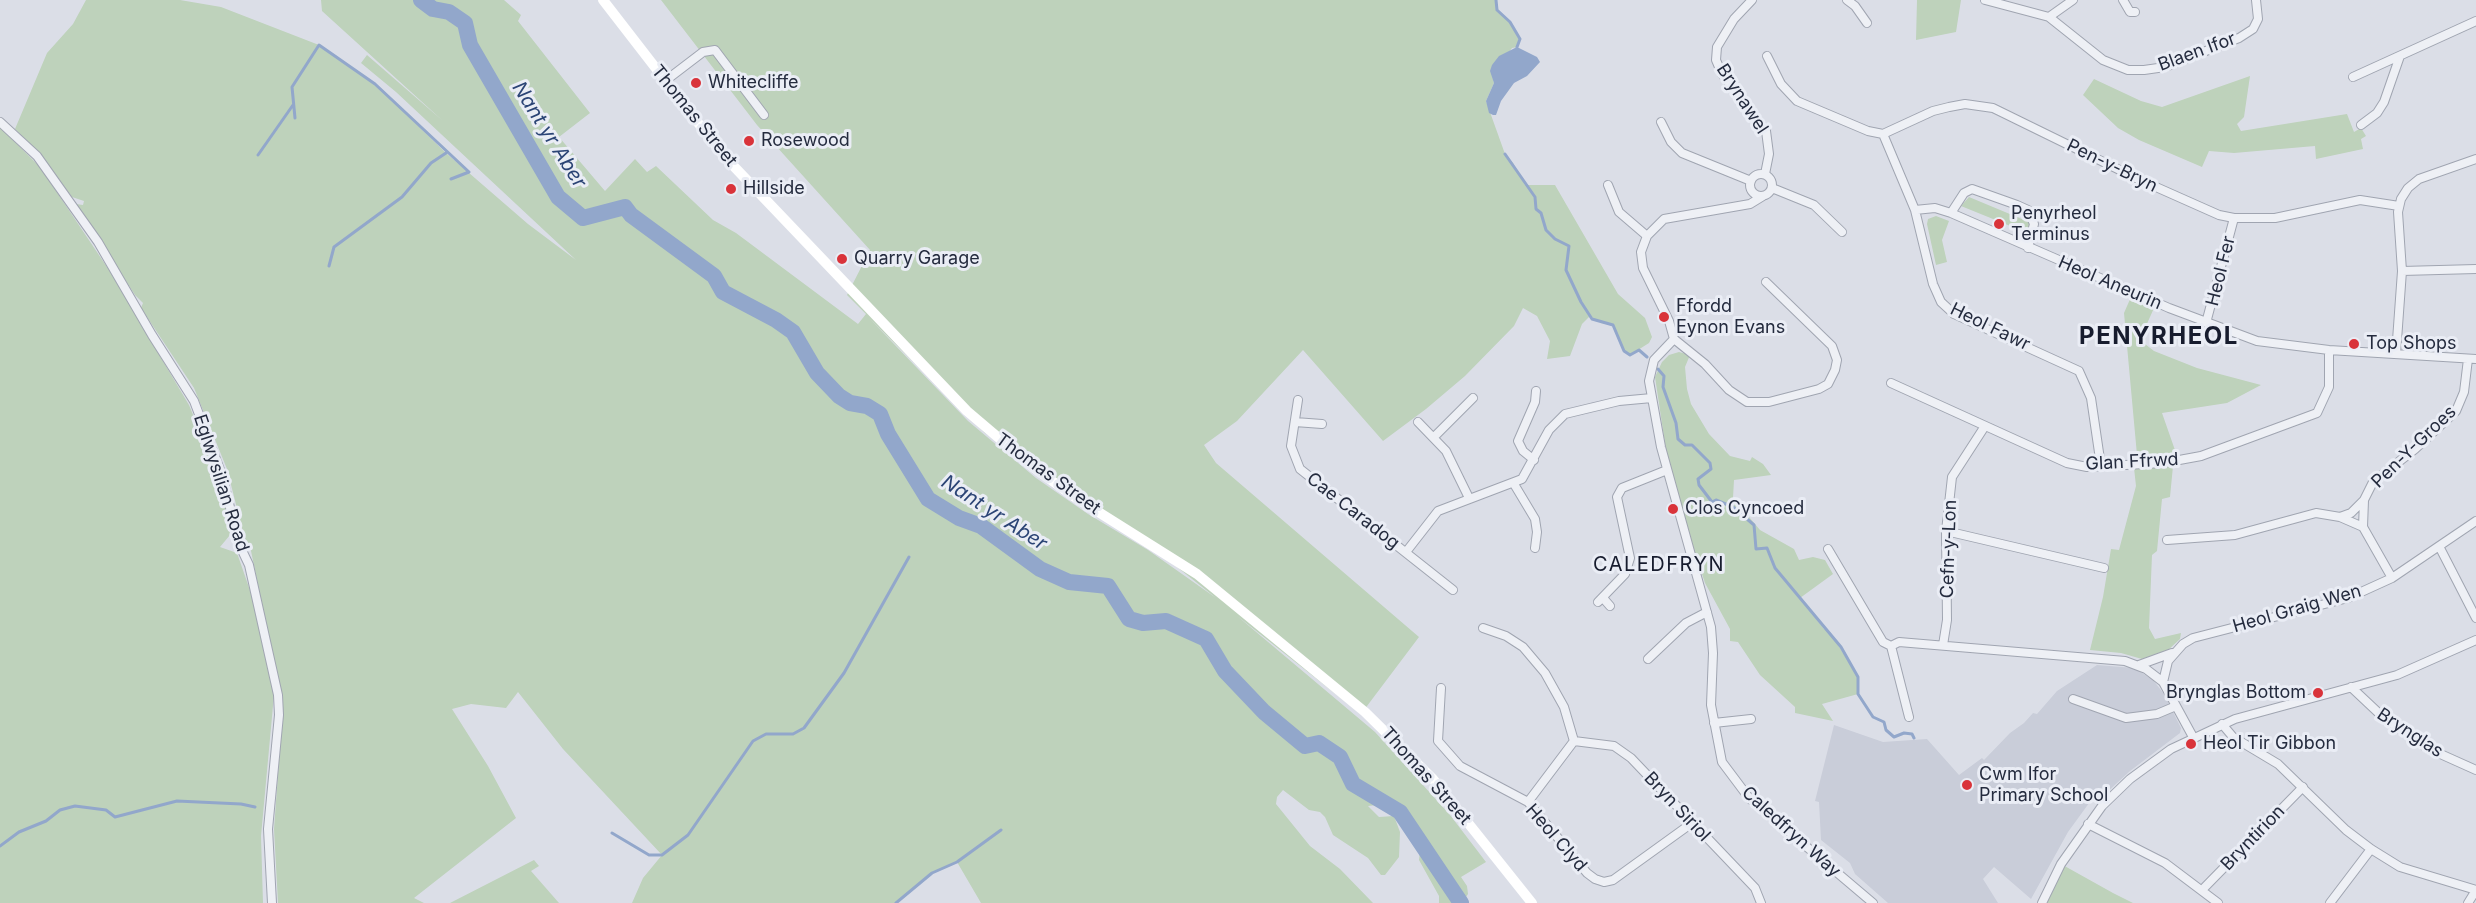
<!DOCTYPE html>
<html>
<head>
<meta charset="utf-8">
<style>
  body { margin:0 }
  canvas { display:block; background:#dbdee7 }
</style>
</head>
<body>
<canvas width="2476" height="903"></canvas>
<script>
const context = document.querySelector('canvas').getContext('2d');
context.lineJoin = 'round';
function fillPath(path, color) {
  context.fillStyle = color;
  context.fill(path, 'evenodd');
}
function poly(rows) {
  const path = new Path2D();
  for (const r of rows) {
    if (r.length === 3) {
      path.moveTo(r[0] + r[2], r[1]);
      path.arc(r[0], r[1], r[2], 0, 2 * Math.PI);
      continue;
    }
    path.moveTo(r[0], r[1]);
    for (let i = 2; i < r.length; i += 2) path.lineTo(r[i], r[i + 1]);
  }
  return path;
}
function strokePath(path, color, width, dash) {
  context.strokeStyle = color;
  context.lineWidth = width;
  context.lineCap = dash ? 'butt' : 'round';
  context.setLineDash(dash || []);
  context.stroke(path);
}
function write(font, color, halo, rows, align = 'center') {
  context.font = font + ' Inter,sans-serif';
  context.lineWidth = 6;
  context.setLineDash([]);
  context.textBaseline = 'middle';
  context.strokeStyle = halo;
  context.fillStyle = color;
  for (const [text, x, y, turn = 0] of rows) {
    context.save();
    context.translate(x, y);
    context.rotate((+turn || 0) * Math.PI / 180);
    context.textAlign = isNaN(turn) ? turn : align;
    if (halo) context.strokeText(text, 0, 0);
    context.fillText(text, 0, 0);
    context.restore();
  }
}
fillPath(poly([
  [2097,665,2134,668,2153,680,2164,694,2181,728,2180,733,2130,771,2104,795,2092,799,2068,832,2031,899,1994,867,1983,879,1998,903,1888,903,1855,874,1850,863,1821,840,1819,802,1815,801,1834,725,1883,742,1927,739,1959,775,1982,758,1984,760,2010,733,2024,723,2033,713,2037,714,2057,691]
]), '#c9cdd9');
fillPath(poly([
  [86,0,180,0,221,7,319,45,375,84,446,153,528,224,576,260,396,92,361,63,367,55,443,121,322,11,321,0,504,0,521,15,518,21,590,113,559,137,605,191,635,159,647,172,656,166,713,220,736,233,858,324,866,314,847,295,870,250,757,125,661,0,1496,0,1497,10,1510,22,1520,39,1517,47,1512,48,1492,75,1494,83,1486,101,1505,154,1513,163,1525,185,1555,185,1618,294,1645,318,1652,337,1649,343,1630,355,1624,351,1613,325,1601,323,1590,316,1582,324,1570,356,1547,359,1550,341,1537,316,1523,308,1514,326,1465,376,1426,409,1383,441,1303,350,1237,421,1204,445,1216,463,1419,637,1361,714,1236,615,1375,732,1450,815,1486,862,1461,877,1467,886,1468,894,1462,903,1439,903,1439,896,1419,860,1421,843,1400,812,1386,804,1368,806,1379,817,1394,816,1400,832,1399,857,1385,875,1381,875,1368,858,1333,835,1325,817,1320,812,1309,810,1283,790,1277,797,1276,804,1310,846,1340,869,1373,903,981,903,957,862,932,873,896,903,632,903,643,878,662,855,563,749,518,692,506,708,471,704,452,709,488,766,516,818,414,898,424,903,278,903,274,829,283,706,251,551,244,536,227,469,194,388,141,308,143,303,135,295,76,204,83,205,84,201,72,197,39,153,15,129,47,53,73,24],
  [869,318,985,433,1172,563,1216,598,1148,550,1088,514,1036,478,968,421],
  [1917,0,1961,0,1956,32,1916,40],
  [2250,76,2244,117,2237,124,2241,131,2347,114,2354,132,2361,128,2366,136,2361,139,2363,149,2316,159,2315,146,2234,153,2209,151,2202,167,2139,140,2118,128,2083,95,2094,79,2141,101,2162,107],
  [0,127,40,167,109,270,189,405,214,465,229,515,230,535,220,547,237,553,253,599,274,695,261,836,263,903,0,903],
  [1969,197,2029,222,2030,234,1961,206],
  [1936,216,1949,221,1942,240,1947,262,1936,265,1927,224,1928,219],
  [2131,297,2154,308,2146,326,2145,344,2154,351,2197,368,2261,385,2227,403,2162,413,2176,453,2137,455,2124,313],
  [1679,352,1690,355,1685,367,1687,389,1691,404,1709,434,1730,456,1750,461,1752,457,1763,464,1771,475,1734,480,1733,498,1760,530,1794,549,1799,560,1813,557,1825,560,1833,574,1800,598,1824,629,1830,632,1858,677,1858,694,1822,704,1833,721,1795,713,1795,707,1760,675,1738,642,1730,641,1730,629,1705,583,1677,498,1666,450,1655,377,1662,362,1669,355],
  [2173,466,2170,497,2162,499,2157,551,2152,555,2149,628,2155,639,2181,633,2180,639,2167,651,2142,659,2121,653,2090,650,2103,597,2111,549,2119,550,2136,486,2134,468],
  [534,860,539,866,531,871,559,903,450,903],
  [2061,864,2113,893,2133,903,2042,903]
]), '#bed2bb');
fillPath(poly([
  [1517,47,1537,57,1540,62,1527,76,1514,83,1501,101,1496,115,1493,115,1489,113,1486,101,1494,83,1490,71,1492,65,1499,56]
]), '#92a7cb');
strokePath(poly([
  [1496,0,1497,10,1510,22,1520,39,1517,47],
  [295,118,292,87,319,45,375,84,469,172,451,179],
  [1505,154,1535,197,1536,209,1541,213,1546,230,1555,239,1569,246,1566,270,1581,302,1592,319,1613,325,1624,351,1630,355,1639,350,1647,357],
  [258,155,293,105],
  [329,266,334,247,402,197,431,163,446,153],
  [1658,369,1664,376,1663,387,1676,423,1678,439,1685,445,1692,445,1710,463,1711,469,1698,479,1699,485,1712,502,1716,500,1733,507,1754,525,1756,549,1767,548,1775,568,1841,647,1858,677,1858,694,1873,717,1884,722,1886,730,1894,737,1904,733,1912,734,1914,738],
  [612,833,649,855,662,855,688,835,753,741,766,734,793,734,804,728,844,673,909,557],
  [0,846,19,832,46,821,60,810,75,806,106,810,115,817,177,801,241,804,255,807],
  [896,903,932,873,957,862,1001,830]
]), '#92a7cb', 3);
strokePath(poly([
  [421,0,433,9,449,12,465,23,470,45,558,197,583,218,625,207,631,215,714,276,723,292,776,320,793,332,817,373,839,396,850,403,867,406,880,414,888,434,928,499,959,518,981,526,1040,569,1069,582,1108,586,1129,619,1143,623,1166,621,1206,639,1225,671,1264,712,1305,746,1319,743,1340,757,1353,784,1400,812,1461,903]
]), '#92a7cb', 16);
const street = poly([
  [1752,0,1734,19,1717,47,1716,60,1722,74,1766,131,1769,154,1765,174],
  [1847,0,1855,6,1867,23],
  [1985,0,2049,17,2103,60,2128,70,2144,70,2165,67,2239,38,2253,29,2258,19,2256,0],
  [2123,0,2130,12,2135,12],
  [2049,17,2073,0],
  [1767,56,1781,84,1797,101,1868,131,1883,134,1933,111,1949,107,1965,104,1993,108,2138,179,2219,215,2234,218,2275,218,2360,200,2399,206],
  [2353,77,2476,21],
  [665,81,703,52,715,50,764,115],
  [0,122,37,156,98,242,152,335,194,401,222,475,239,544,249,565,278,695,279,715,268,829,272,903],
  [1661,122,1671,142,1682,153,1751,181],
  [2361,125,2377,113,2384,102,2400,56],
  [1883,134,1915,210,1933,284,1941,302,1954,314,2079,371,2091,398,2101,466],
  [1761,185,11],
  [1608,185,1619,212,1647,236],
  [1772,188,1814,205,1842,232],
  [1915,210,1935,208,1951,213,2169,308,2257,341,2329,350,2476,359],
  [1951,213,1964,193,1972,189,2017,205,2028,210,2034,224,2028,248],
  [2402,271,2476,269],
  [2206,323,2234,218],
  [1674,339,1654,360,1649,381,1661,447,1711,627,1713,653,1711,705,1722,762,1749,798,1873,903],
  [1674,339,1705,364,1729,390,1747,402,1769,402,1819,389,1828,384,1835,370,1837,360,1832,346,1766,282],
  [1674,339,1669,321,1643,268,1641,252,1647,236,1664,219,1750,204,1763,196],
  [2396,354,2402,271,2398,212,2401,199,2408,188,2419,179,2476,159],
  [1891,383,2067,463,2087,467,2163,463,2201,456,2317,413,2329,387,2329,350],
  [1298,400,1291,446,1300,469,1453,590],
  [1295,422,1322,424],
  [1418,422,1446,451,1469,498],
  [1434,437,1473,398],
  [1534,460,1523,451,1518,441,1535,402,1536,391],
  [1514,484,1535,519,1537,532,1535,548],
  [2340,517,2351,513,2364,500],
  [2363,527,2364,500,2373,482,2415,449,2456,411,2464,392,2468,359],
  [1946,531,2104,568],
  [2167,540,2235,535,2316,513,2340,517,2363,527,2392,578],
  [2440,548,2476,618],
  [1828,549,1883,642,1891,646,1909,717],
  [1406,552,1438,511,1522,479,1549,430,1565,414,1619,401,1652,398],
  [1603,598,1610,606],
  [1598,602,1625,574,1630,558,1617,497,1622,488,1667,470],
  [1483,628,1506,636,1523,647,1545,673,1564,707,1574,741],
  [1943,645,1947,620,1946,531,1952,477,1985,426],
  [1891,646,1899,642,2125,661,2146,669,2163,682],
  [1648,659,1686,623,1707,612],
  [2139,665,2172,653],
  [2351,687,2385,719,2427,748,2476,770],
  [1441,688,1438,741,1460,766,1528,802,1587,873,1595,879,1604,882,1613,880,1692,823],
  [2073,699,2126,718,2157,714,2176,706],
  [1714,723,1751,719],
  [2222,724,2233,737,2278,764,2346,830,2371,849,2400,867,2476,890,2468,903],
  [2193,737,2163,682,2168,661,2183,644,2193,638,2348,598,2392,578,2476,521],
  [1574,741,1614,746,1631,758,1755,888,1761,903],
  [1528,802,1574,741],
  [2088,824,2165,863,2218,903],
  [2202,890,2303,787],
  [2042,903,2061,864,2102,806,2130,779,2171,749,2235,719,2397,675,2476,640],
  [2330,903,2371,849]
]);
strokePath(street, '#a0a5b1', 10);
strokePath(street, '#eef0f5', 8);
strokePath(poly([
  [603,0,723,155,967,411,1033,467,1073,496,1197,574,1365,712,1433,779,1532,903]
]), '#fff', 10);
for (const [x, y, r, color] of [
  [696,83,6,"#d9333a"],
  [749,141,6,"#d9333a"],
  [731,189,6,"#d9333a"],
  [1999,224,6,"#d9333a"],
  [842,259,6,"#d9333a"],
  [1664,317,6,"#d9333a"],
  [2354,344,6,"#d9333a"],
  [1673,509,6,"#d9333a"],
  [2318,693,6,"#d9333a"],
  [2191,744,6,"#d9333a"],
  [1967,785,6,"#d9333a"]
]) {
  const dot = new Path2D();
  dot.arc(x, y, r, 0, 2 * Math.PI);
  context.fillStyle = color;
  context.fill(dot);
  strokePath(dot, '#eaedf5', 2);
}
write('18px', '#242b3e', '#eaedf5', [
  ["Blaen Ifor",2197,52,-20],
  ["Brynawel",1742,99,57],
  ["Thomas Street",694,116,51],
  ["Pen-y-Bryn",2112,166,26],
  ["Heol Fer",2221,271,-76],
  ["Heol Aneurin",2110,283,23],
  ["Heol Fawr",1990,327,26],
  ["Pen-Y-Groes",2414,447,-44],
  ["Glan Ffrwd",2132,462,-3],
  ["Thomas Street",1048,474,36],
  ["Eglwysilian Road",221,483,72],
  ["Cae Caradog",1353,511,38],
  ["Cefn-y-Lon",1949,549,-88],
  ["Heol Graig Wen",2297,609,-16],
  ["Brynglas",2410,733,33],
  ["Thomas Street",1426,776,48],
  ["Bryn Siriol",1677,807,47],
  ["Caledfryn Way",1791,832,42],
  ["Heol Clyd",1556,838,49],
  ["Bryntirion",2253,838,-46]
]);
write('18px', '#242b3e', '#eaedf5', [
  ["Whitecliffe",708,83],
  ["Rosewood",761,141],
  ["Hillside",743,189],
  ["Penyrheol",2011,214],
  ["Terminus",2011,235],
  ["Quarry Garage",854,259],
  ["Ffordd",1676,307],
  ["Eynon Evans",1676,328],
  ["Top Shops",2366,344],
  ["Clos Cyncoed",1685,509],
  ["Brynglas Bottom",2306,693,"right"],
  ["Heol Tir Gibbon",2203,744],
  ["Cwm Ifor",1979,775],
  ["Primary School",1979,796]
], 'left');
write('italic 20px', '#2b4475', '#eaedf5', [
  ["Nant yr Aber",549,135,58],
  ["Nant yr Aber",994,513,33]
]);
context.letterSpacing = '1.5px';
write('20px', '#171c2e', '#eaedf5', [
  ["CALEDFRYN",1659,565]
]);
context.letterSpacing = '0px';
context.letterSpacing = '1.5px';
write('bold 24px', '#171c2e', '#eaedf5', [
  ["PENYRHEOL",2159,337]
]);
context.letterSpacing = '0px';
</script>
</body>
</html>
